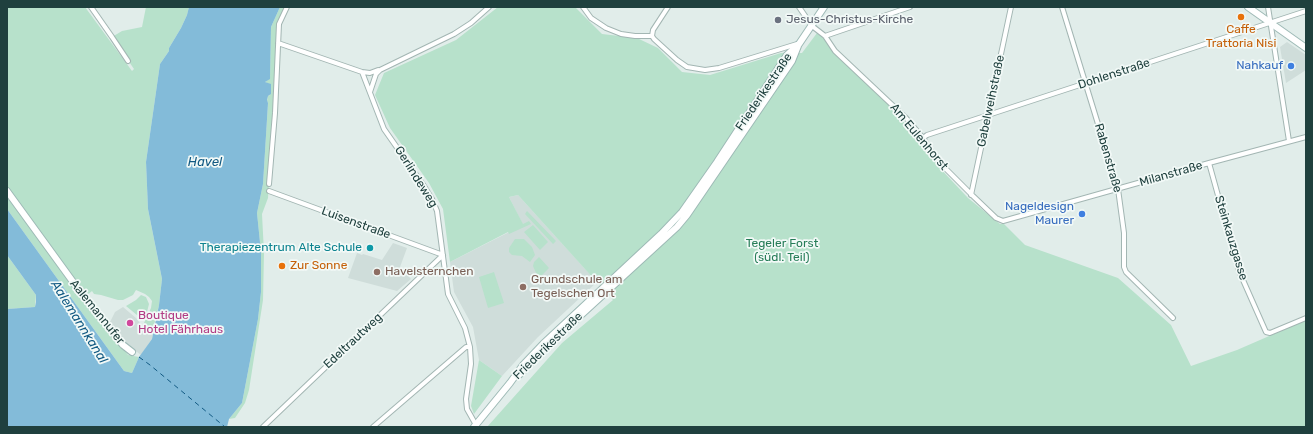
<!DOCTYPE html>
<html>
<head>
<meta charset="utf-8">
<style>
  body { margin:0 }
  #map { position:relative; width:1313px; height:434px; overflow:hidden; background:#e1edea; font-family:Rubik,sans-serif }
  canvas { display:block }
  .frame { position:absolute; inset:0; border:8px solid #1f403e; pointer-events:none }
</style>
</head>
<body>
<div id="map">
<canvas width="1313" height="434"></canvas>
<div class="frame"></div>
</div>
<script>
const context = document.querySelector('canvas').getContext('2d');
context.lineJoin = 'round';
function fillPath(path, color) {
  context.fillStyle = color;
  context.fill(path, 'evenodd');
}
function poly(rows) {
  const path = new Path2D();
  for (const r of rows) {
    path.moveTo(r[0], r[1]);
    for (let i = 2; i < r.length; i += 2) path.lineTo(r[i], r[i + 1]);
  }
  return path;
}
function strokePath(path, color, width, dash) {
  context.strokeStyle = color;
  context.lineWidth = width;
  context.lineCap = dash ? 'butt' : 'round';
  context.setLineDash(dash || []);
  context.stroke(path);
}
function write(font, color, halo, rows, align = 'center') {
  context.font = font + ' Rubik,sans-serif';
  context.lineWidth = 3.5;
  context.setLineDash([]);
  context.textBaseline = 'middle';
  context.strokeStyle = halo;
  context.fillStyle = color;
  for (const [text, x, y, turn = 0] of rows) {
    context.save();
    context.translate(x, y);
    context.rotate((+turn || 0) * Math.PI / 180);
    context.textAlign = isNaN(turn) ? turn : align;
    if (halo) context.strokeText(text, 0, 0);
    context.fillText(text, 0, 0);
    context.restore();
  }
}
fillPath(poly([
  [1287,42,1306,55,1306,70,1286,83,1280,47],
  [518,195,597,282,538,337,502,376,479,360,473,327,454,292,450,262,523,225,509,197],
  [393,243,407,248,400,267,411,279,397,291,348,278,357,253,362,255,363,254,382,260],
  [123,307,136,318,146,331,153,334,152,339,141,355,116,336,108,326,115,312]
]), '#cfddda');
fillPath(poly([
  [9,7,85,7,132,71,134,69,112,37,122,31,142,27,146,7,189,7,187,15,181,28,169,48,169,51,160,64,146,162,148,209,162,279,159,305,153,329,144,323,151,308,152,301,149,297,145,294,136,290,133,295,123,300,118,300,101,295,94,294,92,291,86,296,7,188,7,9],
  [280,7,285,7,277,24,274,109,268,198,262,214,264,253,263,300,249,390,245,403,235,418,229,419,242,403,258,319,261,292,261,252,257,213,263,184,268,103,267,101,268,96,270,95,271,85,265,82,270,78,271,27],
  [498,7,575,7,602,34,637,38,658,48,682,72,710,75,781,53,802,53,817,33,823,38,834,52,892,107,937,165,968,198,995,220,1000,224,1004,224,1025,245,1118,278,1171,325,1191,366,1237,350,1306,320,1306,427,487,427,562,343,613,300,518,195,509,197,523,224,529,221,531,224,509,234,508,232,450,262,443,209,429,183,390,128,375,95,384,73,456,40],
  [7,191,128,355,139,357,132,373,124,371,7,209],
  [527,211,556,241,553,244,525,214],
  [533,225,548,242,540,250,524,232],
  [515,239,524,239,532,247,535,255,530,262,522,256,512,255,509,252,509,248],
  [7,255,36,295,35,307,7,309],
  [539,257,549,268,540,277,536,273,533,266,534,262],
  [494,272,504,303,488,308,479,277],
  [141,295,146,297,149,304,147,312,143,320,126,306,136,300],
  [479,360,502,376,474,414,471,406]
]), '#b7e1cb');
fillPath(poly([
  [189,7,280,7,271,27,270,79,265,82,271,84,271,94,268,96,267,100,268,103,263,184,257,213,261,252,261,292,258,319,242,403,229,419,227,427,7,427,7,309,35,307,36,302,36,295,7,255,7,209,124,371,132,373,139,357,152,339,159,305,162,279,148,209,146,162,160,64,169,51,169,48,181,28,187,15]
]), '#83bbd9');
strokePath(poly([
  [139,357,150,365,225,427]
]), '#125a83', 1, [5, 4]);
const street = poly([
  [91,7,112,37,128,61],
  [583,7,591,18,606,28,621,34,635,36,652,36],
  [799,7,812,26,825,36,835,51,906,118,923,138,937,160,973,196,996,218,1003,221,1209,163,1306,137],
  [1062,7,1118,189,1124,233,1124,267,1126,272,1173,318],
  [1268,7,1289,141],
  [652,36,654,39,677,60,687,67,705,70,719,68,797,44],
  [652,36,653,30,668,7],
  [825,36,910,7],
  [278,43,362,72,370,73,378,70],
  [362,72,384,129,424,186,432,199,437,211,448,294,465,328,470,347,471,364,466,399,467,409,476,425],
  [370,92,376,74,380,70,454,34,471,23,489,7],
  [923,138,927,135,1306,11],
  [1209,163,1239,271,1266,332,1270,333,1306,318],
  [269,184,275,113,279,24,287,7],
  [269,191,443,255],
  [971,195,1011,7],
  [263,427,443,255],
  [373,427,466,347,470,347]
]);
const secondary = poly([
  [1248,7,1306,48],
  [7,191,84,297,123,345,132,352],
  [519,375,546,347,677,227,687,215,792,61,798,46],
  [474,427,510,383,523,365,543,344,661,234,682,212,717,162,787,55,799,44,824,7]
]);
strokePath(street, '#a3b6b3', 6);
strokePath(secondary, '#9ebab6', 8);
strokePath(street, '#fff', 4);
strokePath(secondary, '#fff', 6);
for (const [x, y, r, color] of [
  [1241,17,4,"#e8710a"],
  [778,20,4,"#6b7280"],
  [1291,66,4,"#3f7fe0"],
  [1082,214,4,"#3f7fe0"],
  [370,248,4,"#0f9aa8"],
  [282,266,4,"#e8710a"],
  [377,272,4,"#8d6e63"],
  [523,287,4,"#8d6e63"],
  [130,323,4,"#d1479c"]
]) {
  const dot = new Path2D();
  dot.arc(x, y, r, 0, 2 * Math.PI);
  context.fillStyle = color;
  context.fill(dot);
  strokePath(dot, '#f2f9f7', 1.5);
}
write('12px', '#5b616d', '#f2f9f7', [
  ["Jesus-Christus-Kirche",786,20]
], 'left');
write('12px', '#c56008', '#f2f9f7', [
  ["Caffe",1241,30],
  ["Trattoria Nisi",1241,44],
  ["Zur Sonne",290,266,"left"]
]);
write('12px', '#366cbe', '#f2f9f7', [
  ["Nahkauf",1283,66],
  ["Nageldesign",1074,207],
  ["Maurer",1074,221]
], 'right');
write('12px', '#1f403e', '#f2f9f7', [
  ["Dohlenstraße",1114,74,-18],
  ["Friederikestraße",764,92,-56],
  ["Gabelweihstraße",991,101,-78],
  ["Am Eulenhorst",919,137,50],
  ["Rabenstraße",1108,158,74],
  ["Milanstraße",1171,174,-16],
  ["Gerlindeweg",416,177,58],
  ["Luisenstraße",356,223,20],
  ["Steinkauzgasse",1231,238,73],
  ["Aalemannufer",97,312,51],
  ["Edeltrautweg",353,341,-43],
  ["Friederikestraße",548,346,-44]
]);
write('12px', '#257c57', '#f2f9f7', [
  ["Tegeler Forst",782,244],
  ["(südl. Teil)",782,258]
]);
write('12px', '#0d838f', '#f2f9f7', [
  ["Therapiezentrum Alte Schule",362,248]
], 'right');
write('12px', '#785e54', '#f2f9f7', [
  ["Havelsternchen",385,272],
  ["Grundschule am",531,280],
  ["Tegelschen Ort",531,294]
], 'left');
write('12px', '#b23c85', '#f2f9f7', [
  ["Boutique",138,316],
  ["Hotel Fährhaus",138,330]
], 'left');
write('italic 13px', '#125a83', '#f2f9f7', [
  ["Havel",205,162],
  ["Aalemannkanal",79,322,58]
]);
</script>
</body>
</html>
